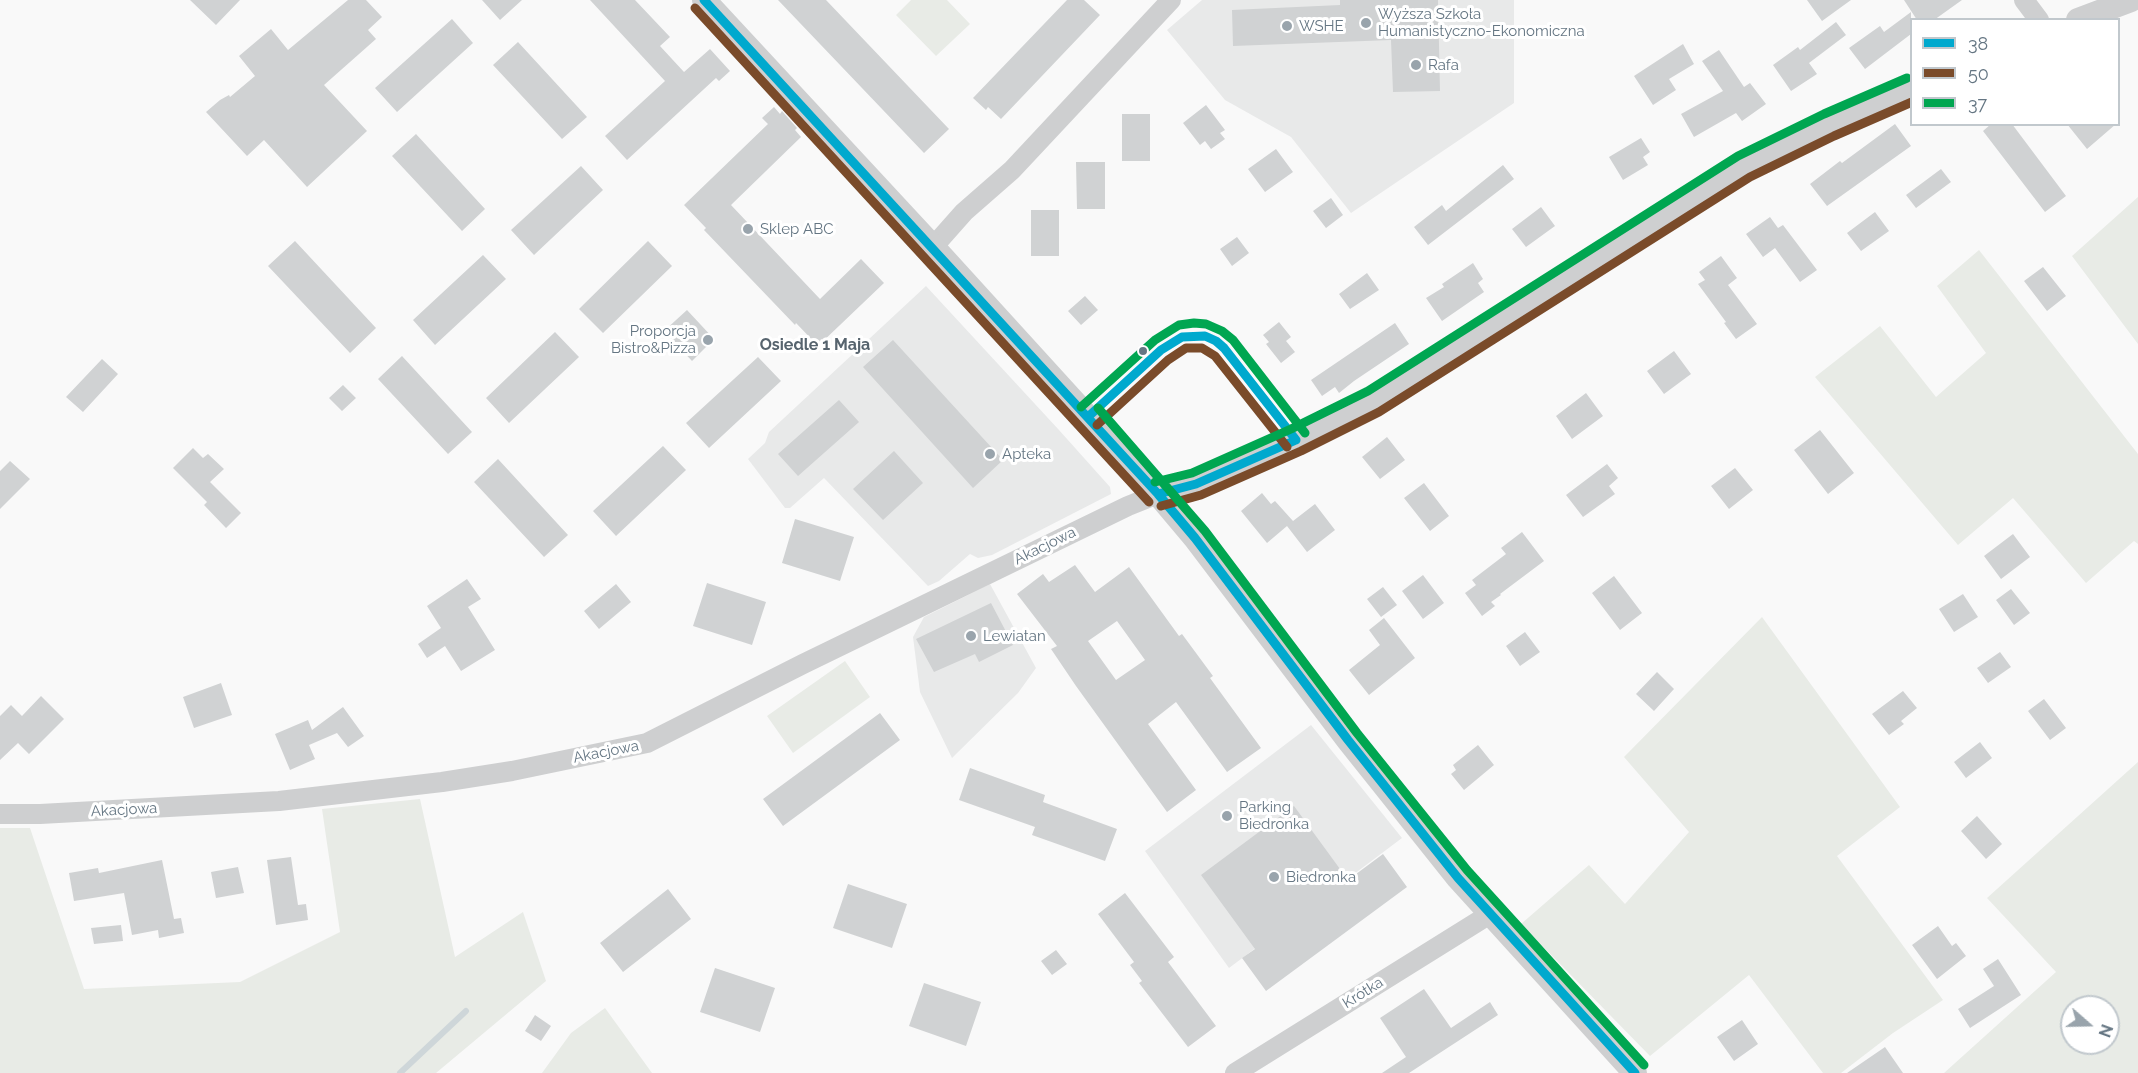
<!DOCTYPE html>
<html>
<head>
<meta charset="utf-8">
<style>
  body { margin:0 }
  #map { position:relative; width:2138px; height:1073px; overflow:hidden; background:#f9f9f9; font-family:Raleway,sans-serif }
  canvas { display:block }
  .legend { position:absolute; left:1910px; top:18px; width:210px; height:108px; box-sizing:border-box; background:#fff; border:2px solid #c1c8cd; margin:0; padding:8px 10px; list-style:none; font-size:18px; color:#657683 }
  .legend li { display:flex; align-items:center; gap:12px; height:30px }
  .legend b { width:30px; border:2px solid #c1c8cd }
  .north { position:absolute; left:2060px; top:995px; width:60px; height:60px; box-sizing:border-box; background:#fff; border:2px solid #c1c8cd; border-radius:50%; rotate:110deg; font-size:16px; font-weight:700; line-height:24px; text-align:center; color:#657683 }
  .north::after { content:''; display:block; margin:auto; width:21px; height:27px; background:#99a4ac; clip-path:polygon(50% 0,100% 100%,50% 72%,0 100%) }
</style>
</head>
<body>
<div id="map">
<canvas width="2138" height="1073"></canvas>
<ul class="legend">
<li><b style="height:8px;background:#00a9ce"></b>38</li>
<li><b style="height:8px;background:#7a4b2a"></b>50</li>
<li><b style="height:8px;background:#00a651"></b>37</li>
</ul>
<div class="north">N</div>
</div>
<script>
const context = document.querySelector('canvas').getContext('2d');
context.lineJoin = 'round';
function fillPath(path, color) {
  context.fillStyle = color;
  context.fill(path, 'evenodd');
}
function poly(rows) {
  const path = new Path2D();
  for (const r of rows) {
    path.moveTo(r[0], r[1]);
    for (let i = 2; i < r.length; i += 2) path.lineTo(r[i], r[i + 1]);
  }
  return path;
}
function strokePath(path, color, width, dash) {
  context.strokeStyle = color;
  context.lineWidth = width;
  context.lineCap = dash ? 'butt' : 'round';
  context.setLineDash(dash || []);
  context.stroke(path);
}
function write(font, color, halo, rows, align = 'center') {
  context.font = font + ' Raleway,sans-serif';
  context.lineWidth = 6;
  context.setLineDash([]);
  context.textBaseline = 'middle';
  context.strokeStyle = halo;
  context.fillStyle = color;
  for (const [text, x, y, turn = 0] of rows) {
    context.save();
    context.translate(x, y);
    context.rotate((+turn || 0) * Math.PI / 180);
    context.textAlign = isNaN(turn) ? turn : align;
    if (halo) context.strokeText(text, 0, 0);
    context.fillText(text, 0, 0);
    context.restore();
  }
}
fillPath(poly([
  [1202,0,1514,0,1514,103,1351,213,1291,137,1225,100,1167,30],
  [926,286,1059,430,1110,487,1111,494,992,555,978,558,970,554,939,581,928,586,824,478,790,508,785,508,748,459,765,443,769,432],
  [990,584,1036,668,1018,693,952,758,920,692,913,637,924,617],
  [1311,725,1402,838,1229,968,1145,851]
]), '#e8e9e9');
fillPath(poly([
  [911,0,947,0,970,24,936,56,896,15],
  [2138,197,2138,344,2072,256],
  [1979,250,2138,454,2138,544,2134,541,2086,583,2013,498,1958,545,1815,377,1880,326,1936,397,1986,353,1937,286],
  [1762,617,1900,807,1837,856,1943,1000,1893,1033,1841,1073,1823,1073,1749,975,1650,1056,1521,924,1589,865,1625,904,1689,832,1624,757],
  [845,661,870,697,793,753,767,716],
  [2138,762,2138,1073,1944,1073,2056,972,1987,898],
  [2072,1007,2108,1007,2108,1043,2072,1043],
  [420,799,455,957,523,912,546,981,436,1073,0,1073,0,828,30,828,84,989,240,982,340,932,322,809],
  [605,1008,652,1073,542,1073,571,1033]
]), '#e8ebe6');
strokePath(poly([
  [400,1073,466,1011]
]), '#ced6d9', 6);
fillPath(poly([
  [190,0,240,0,216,25],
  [348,0,366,0,382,17,368,30,376,39,324,85,367,131,307,187,264,140,247,156,206,112,220,100,229,95,230,97,255,76,239,56,271,29,288,50],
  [482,0,522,0,500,20],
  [590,0,635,0,670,37,660,46,684,72,710,49,730,71,719,81,716,78,627,160,605,136,665,81],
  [778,0,826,0,949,129,924,153],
  [1067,0,1084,0,1100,15,1001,119,988,107,986,110,973,98],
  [1340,0,1438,0,1440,91,1393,92,1391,40,1233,46,1232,10,1340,5],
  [1807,0,1851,0,1822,21],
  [1904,0,1962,0,1934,20,1917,20],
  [1911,12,1911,34,1865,69,1849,48,1880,26,1884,32],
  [452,19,473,43,397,112,375,88],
  [1836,22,1846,35,1809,63,1817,74,1791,91,1773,65,1798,47,1800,50],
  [518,42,587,117,562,139,493,65],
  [1683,44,1694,64,1669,79,1676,90,1653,105,1634,76],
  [1719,50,1744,87,1750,83,1766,104,1742,121,1736,113,1694,137,1681,114,1723,91,1702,61],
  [1206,105,1225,130,1220,133,1225,139,1211,149,1205,141,1200,145,1183,123],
  [774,107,780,114,782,111,797,128,795,130,801,137,731,205,820,299,861,259,884,283,818,346,796,323,795,325,704,230,706,228,684,205,768,124,762,118],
  [1122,114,1150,114,1150,161,1122,161],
  [1895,124,1911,146,1827,206,1810,184,1840,161,1842,163],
  [1991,124,2012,124,2066,196,2045,212,1983,131],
  [2067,124,2116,124,2087,149],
  [416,134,485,209,462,231,392,156],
  [1641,138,1650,152,1643,157,1648,165,1623,180,1609,157],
  [1276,149,1293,172,1265,192,1248,169],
  [1076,162,1105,162,1105,209,1077,209],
  [1503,165,1514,179,1428,245,1414,227,1442,205,1446,211],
  [581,166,603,190,534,255,511,230],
  [1941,169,1951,182,1916,208,1906,195],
  [1331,198,1343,215,1326,228,1313,211],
  [1541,207,1555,226,1526,247,1512,229],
  [1031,210,1059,210,1059,256,1031,256],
  [1875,212,1889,231,1861,251,1847,233],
  [1770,217,1778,228,1783,225,1817,270,1800,282,1775,248,1763,257,1746,234],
  [1237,237,1249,253,1232,266,1220,249],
  [295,241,376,328,350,353,268,266],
  [648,241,672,266,603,333,579,309],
  [483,255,506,279,435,345,413,320],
  [1721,256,1737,278,1728,285,1757,324,1736,339,1724,323,1726,322,1698,284,1705,280,1699,272],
  [1473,263,1483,279,1478,283,1484,292,1442,321,1426,298,1444,287,1442,284],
  [2043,267,2066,296,2047,311,2024,281],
  [1367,273,1379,290,1350,309,1339,294],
  [1085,296,1098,310,1081,325,1068,311],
  [687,310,714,339,692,361,664,331],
  [1279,322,1291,337,1286,341,1295,352,1281,363,1266,344,1269,342,1263,335],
  [1395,323,1409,344,1354,381,1339,393,1335,387,1322,396,1311,380],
  [555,332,579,357,509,423,486,398],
  [893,340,1003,460,973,488,863,367],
  [1674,351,1691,374,1664,394,1647,371],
  [402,356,472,432,448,454,378,379],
  [758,357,781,381,709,448,686,423],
  [102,359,118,374,83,412,66,397],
  [343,385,356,398,342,411,329,398],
  [1586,393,1603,416,1572,439,1556,416],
  [839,400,859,422,798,476,778,454],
  [1820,430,1854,473,1828,494,1794,450],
  [1387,437,1405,460,1380,479,1362,457],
  [663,446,686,470,616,536,593,511],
  [193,448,203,458,208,454,224,469,210,482,241,513,226,528,204,505,207,502,173,468],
  [894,451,923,483,883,520,853,489],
  [498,459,568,535,544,557,474,482],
  [10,461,30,479,0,509,0,471],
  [1607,464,1618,478,1609,486,1615,494,1583,517,1566,495],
  [1735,468,1753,490,1729,509,1711,486],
  [1424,483,1449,516,1430,531,1404,498],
  [1262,493,1271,504,1275,501,1293,521,1315,504,1335,530,1307,552,1287,526,1267,543,1241,511],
  [795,519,854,537,840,581,782,563],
  [1522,532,1544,561,1500,594,1501,595,1491,602,1495,606,1482,616,1465,593,1476,585,1472,580,1506,554,1501,548],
  [2013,534,2030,557,2001,579,1984,556],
  [1075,565,1095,592,1129,567,1179,636,1182,634,1213,676,1210,678,1261,748,1227,772,1176,702,1148,724,1196,790,1167,812,1076,686,1051,649,1057,646,1017,594,1043,574,1049,582],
  [1117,621,1145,660,1116,680,1088,641],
  [1423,575,1444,603,1423,619,1402,591],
  [1614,576,1642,613,1620,630,1592,593],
  [467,579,481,599,468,607,495,650,461,671,445,646,427,658,418,644,441,628,427,606],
  [707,583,766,602,752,645,693,626],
  [616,584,631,602,599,629,584,611],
  [1383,587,1397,605,1381,617,1367,599],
  [2011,589,2030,613,2014,625,1996,600],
  [1963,594,1978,617,1954,632,1939,609],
  [991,603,1013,645,979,662,975,654,934,672,916,639],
  [1384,618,1415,658,1369,695,1349,670,1380,645,1369,630],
  [1525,632,1540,652,1520,666,1506,646],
  [2000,652,2011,667,1988,683,1977,668],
  [1657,672,1674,689,1654,711,1636,694],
  [221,683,232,715,194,728,183,697],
  [1903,691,1917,708,1901,721,1904,724,1889,735,1872,714],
  [41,696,64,719,29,754,18,743,0,760,0,716,11,705,22,716],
  [2044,699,2066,728,2050,740,2028,711],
  [343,707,364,736,348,747,337,733,309,745,315,759,290,770,275,734,308,720,312,730],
  [880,713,900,740,783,826,763,799],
  [1980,742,1992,758,1966,778,1954,762],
  [1478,745,1494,765,1464,790,1451,774,1456,770,1453,765],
  [970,768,1045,795,1043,802,1117,829,1105,861,1032,835,1035,827,959,800],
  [1294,806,1348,880,1383,854,1407,887,1266,991,1242,958,1255,949,1201,875],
  [1977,816,2002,844,1986,859,1961,831],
  [291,857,298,905,306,904,308,920,276,925,267,860],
  [162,860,174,919,181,918,184,933,159,938,158,930,132,935,124,893,74,901,69,873,98,868,99,873],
  [238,867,244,893,216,898,211,872],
  [848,884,907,904,892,948,833,928],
  [668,889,691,919,623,972,600,943],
  [1125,893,1174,957,1168,962,1216,1026,1188,1047,1139,983,1142,981,1130,965,1134,962,1098,914],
  [121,925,123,941,94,944,91,928],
  [1938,926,1952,946,1956,943,1966,956,1937,979,1912,945],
  [1056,950,1067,964,1052,975,1041,961],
  [1998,959,2021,995,1970,1028,1958,1009,1994,986,1983,969],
  [715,968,775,988,760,1032,700,1012],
  [924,983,981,1002,966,1046,909,1026],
  [1424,989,1451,1028,1490,1002,1498,1015,1409,1073,1382,1073,1406,1057,1380,1018],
  [535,1015,551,1026,541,1041,525,1031],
  [1742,1020,1758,1044,1734,1061,1717,1037],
  [1885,1047,1903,1073,1847,1073]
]), '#d0d2d3');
strokePath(poly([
  [2024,0,2039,20],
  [933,247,964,212,1012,170,1171,0],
  [0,814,40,814,279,801,442,782,512,771,647,743,803,664,1128,506,1158,494],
  [1235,1073,1490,914]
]), '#cecfd0', 20);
strokePath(poly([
  [704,0,933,247,1158,494,1195,538,1348,740,1458,878,1635,1073],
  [2078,20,2131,0],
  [1158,494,1196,484,1296,440,1374,401,1744,166,1829,125,1912,89]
]), '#cecfd0', 24);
strokePath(poly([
  [704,0,1158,494,1195,538,1348,740,1458,878,1635,1073],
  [1089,416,1161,350,1182,337,1205,336,1216,341,1224,348,1296,440],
  [1158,494,1196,484,1296,440]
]), '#00a9ce', 9);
strokePath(poly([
  [695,8,1149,502],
  [1097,425,1168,360,1186,348,1202,348,1215,356,1287,447],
  [1161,506,1201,495,1301,451,1379,412,1750,177,1834,136,1912,102]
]), '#7a4b2a', 9);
strokePath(poly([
  [1081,407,1155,340,1179,325,1194,323,1206,324,1222,331,1233,340,1305,433],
  [1098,408,1205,531,1357,733,1467,870,1644,1065],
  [1155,482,1192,473,1291,429,1368,391,1738,156,1824,114,1907,78]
]), '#00a651', 9);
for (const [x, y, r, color] of [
  [1366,23,6,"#99a4ac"],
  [1287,26,6,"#99a4ac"],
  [1416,65,6,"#99a4ac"],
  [748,229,6,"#99a4ac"],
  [708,340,6,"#99a4ac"],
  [1143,351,5,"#657683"],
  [990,454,6,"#99a4ac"],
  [971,636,6,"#99a4ac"],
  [1227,816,6,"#99a4ac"],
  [1274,877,6,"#99a4ac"]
]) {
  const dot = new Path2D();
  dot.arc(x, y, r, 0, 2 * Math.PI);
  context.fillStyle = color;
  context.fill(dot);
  strokePath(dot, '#fff', 2);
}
write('15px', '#657683', '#fff', [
  ["Wyższa Szkoła",1378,14],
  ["Humanistyczno-Ekonomiczna",1378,31],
  ["WSHE",1299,26],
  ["Rafa",1428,65],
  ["Sklep ABC",760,229],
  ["Proporcja",696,331,"right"],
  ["Bistro&Pizza",696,348,"right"],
  ["Apteka",1002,454],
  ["Lewiatan",983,636],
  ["Parking",1239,807],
  ["Biedronka",1239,824],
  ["Biedronka",1286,877]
], 'left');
write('15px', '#657683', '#fff', [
  ["Akacjowa",1045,546,-26],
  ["Akacjowa",606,752,-11],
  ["Akacjowa",124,810,-3],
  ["Krótka",1363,993,-32]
]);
write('bold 16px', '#57646e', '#fff', [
  ["Osiedle 1 Maja",815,345]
]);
</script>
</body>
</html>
